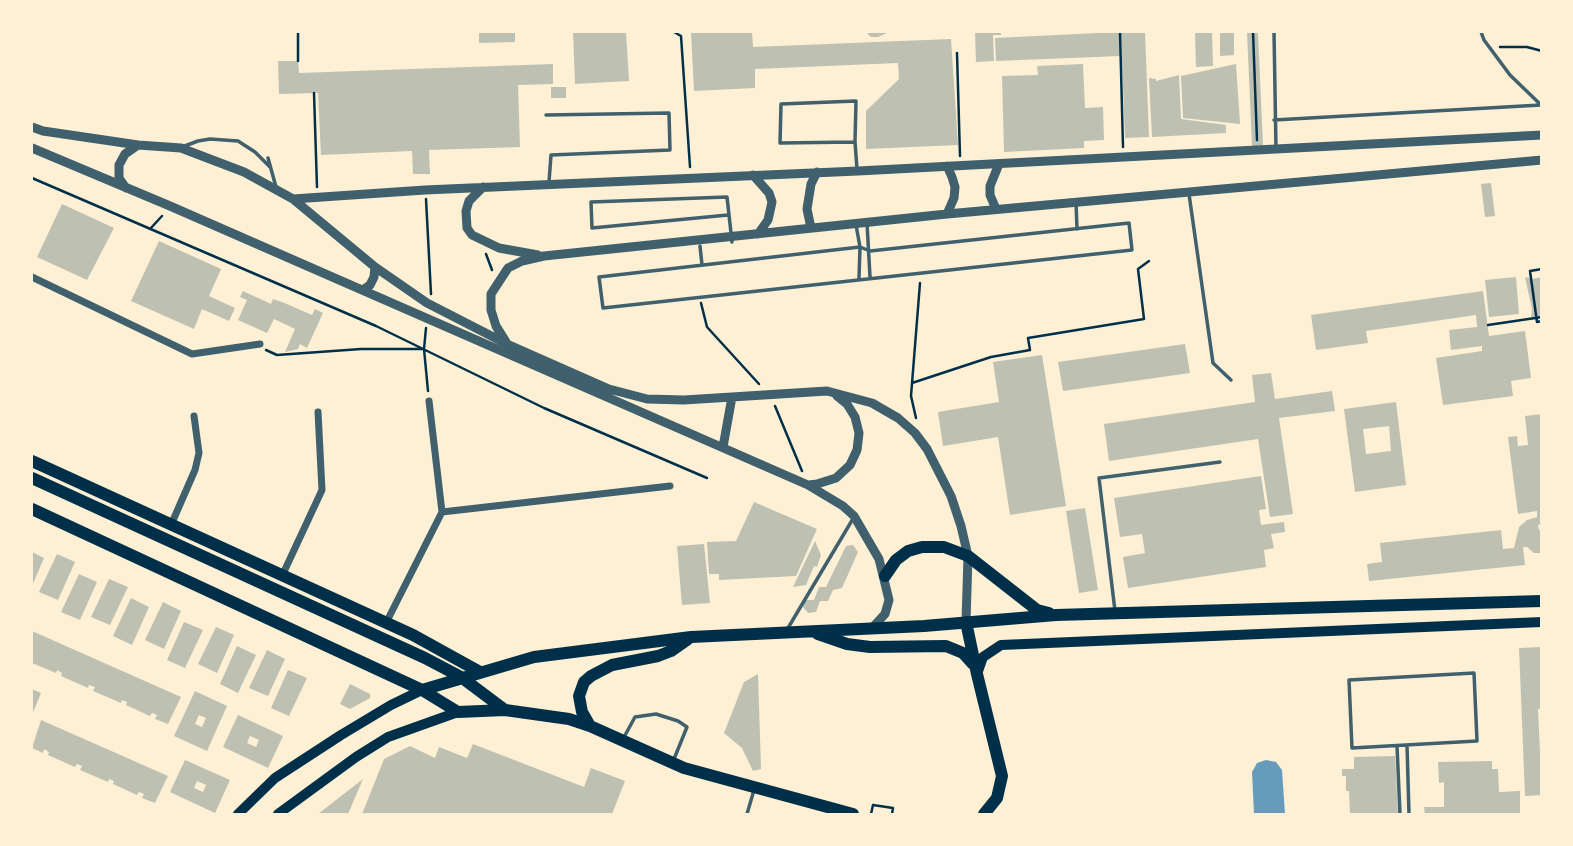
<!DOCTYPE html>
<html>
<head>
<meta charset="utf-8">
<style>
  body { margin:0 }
  #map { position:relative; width:1573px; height:846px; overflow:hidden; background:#fdf0d5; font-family:"Work Sans",sans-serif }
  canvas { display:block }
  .frame { position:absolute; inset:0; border:33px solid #fdf0d5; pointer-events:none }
</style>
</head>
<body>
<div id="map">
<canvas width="1573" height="846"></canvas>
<div class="frame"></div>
</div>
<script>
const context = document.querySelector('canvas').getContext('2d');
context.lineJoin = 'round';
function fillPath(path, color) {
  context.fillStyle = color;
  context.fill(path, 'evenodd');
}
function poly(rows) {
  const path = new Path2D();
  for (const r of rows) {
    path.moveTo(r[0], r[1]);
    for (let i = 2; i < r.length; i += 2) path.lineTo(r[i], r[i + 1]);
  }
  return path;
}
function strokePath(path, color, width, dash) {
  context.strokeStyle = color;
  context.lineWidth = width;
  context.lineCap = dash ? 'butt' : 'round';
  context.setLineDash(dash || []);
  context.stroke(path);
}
fillPath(poly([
  [1266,760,1276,762,1282,770,1285,814,1254,814,1252,772,1257,763]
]), '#669bbc');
fillPath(poly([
  [479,32,515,32,515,42,479,43],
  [573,32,626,32,629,81,575,84],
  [691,32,752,32,753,47,951,39,958,145,866,149,866,111,899,79,898,63,755,69,755,88,694,91],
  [866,32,889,32,878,37,871,37],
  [975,32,1001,32,1001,35,993,35,994,61,976,62],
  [1119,32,1120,56,996,61,995,38],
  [1121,32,1145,32,1149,137,1125,138],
  [1195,32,1212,32,1213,66,1196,67],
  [1220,32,1234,32,1234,55,1220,56],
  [1247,32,1258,32,1263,146,1252,146],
  [278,61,298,61,299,73,553,64,553,84,518,85,520,147,429,150,430,174,413,174,412,151,321,155,318,93,279,94],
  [1083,64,1085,108,1103,107,1104,140,1084,141,1084,148,1004,152,1002,76,1038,75,1037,66],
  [1236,64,1240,124,1183,118,1181,76],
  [1179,75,1181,119,1226,125,1226,133,1152,137,1149,78,1156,79,1156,81],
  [551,87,566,87,566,98,551,98],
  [1491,183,1495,216,1485,217,1481,184],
  [62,204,114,228,87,280,37,257],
  [159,241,221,269,209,296,235,308,229,321,202,309,194,329,131,301],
  [1516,277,1519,314,1489,317,1485,280],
  [1525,277,1532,279,1542,277,1542,317,1531,319,1532,309],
  [243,291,271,304,273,299,282,302,312,315,315,309,323,313,307,348,300,344,298,349,285,352,295,329,274,319,267,333,238,320,247,300,240,297],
  [1483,291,1489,336,1525,331,1531,378,1511,381,1513,396,1443,405,1436,358,1482,351,1482,346,1451,350,1449,330,1477,327,1476,315,1366,331,1368,343,1316,350,1311,315],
  [1185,344,1190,373,1063,391,1058,362],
  [1042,355,1066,506,1010,515,998,437,943,446,938,412,999,402,993,362],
  [1271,373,1275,399,1332,391,1335,411,1279,418,1293,514,1270,517,1258,439,1109,461,1104,424,1255,402,1252,375],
  [1396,402,1406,485,1355,492,1344,409],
  [1389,426,1391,451,1366,454,1363,429],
  [1542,414,1542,524,1538,525,1539,530,1542,530,1542,553,1534,553,1527,547,1523,547,1525,565,1369,581,1367,564,1382,562,1380,543,1501,530,1503,549,1514,548,1519,527,1527,520,1537,517,1537,511,1518,514,1508,437,1517,436,1518,446,1528,445,1525,416],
  [1261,476,1266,509,1259,510,1261,525,1284,522,1285,532,1271,534,1274,548,1264,550,1266,567,1128,588,1123,557,1145,553,1142,534,1120,537,1114,498],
  [754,502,817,529,796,576,719,580,719,574,709,574,707,542,736,541],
  [1085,508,1098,590,1079,593,1066,511],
  [815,541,821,555,817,567,814,566,806,585,793,587],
  [704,544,710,603,682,605,677,546],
  [853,545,858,552,842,588,833,590,828,601,820,601,816,612,808,613,803,607,805,600,814,600,819,587,826,587,846,546],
  [32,552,44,558,32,586],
  [57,554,75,562,58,600,39,592],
  [79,574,97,582,80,620,61,612],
  [109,579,128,587,110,625,91,617],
  [131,598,149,607,132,645,113,636],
  [163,602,181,611,164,649,145,640],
  [184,622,203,630,185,668,167,660],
  [216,627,234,635,217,673,198,664],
  [32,631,181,697,168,724,155,719,157,715,152,713,150,716,126,705,127,702,122,700,121,703,93,691,95,687,89,685,88,688,61,676,62,673,57,670,56,673,32,663],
  [237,646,256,655,238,693,220,684],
  [1542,647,1542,709,1538,709,1542,795,1525,796,1519,648],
  [267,650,285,659,268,696,249,688],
  [288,670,307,678,289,716,271,708],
  [758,674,761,769,753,771,742,748,724,733,744,682],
  [350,684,370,694,370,698,350,709,340,704],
  [32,689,41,693,32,715],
  [195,691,227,706,207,751,174,736],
  [199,715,206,718,202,727,195,724],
  [238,715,283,736,268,768,223,747],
  [250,736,259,740,256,747,247,743],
  [41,720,168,776,155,803,142,798,144,794,139,792,137,795,113,784,114,781,109,779,108,782,80,770,82,766,77,764,75,767,48,755,49,752,44,749,43,753,32,748],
  [473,744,584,787,591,768,625,781,612,814,362,814,384,759,410,746,435,758,439,747,467,758],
  [1395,756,1398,814,1350,814,1349,791,1346,791,1346,776,1342,776,1342,769,1354,769,1354,757],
  [185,760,230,780,215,813,170,792],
  [197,781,206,785,203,792,194,788],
  [1492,761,1492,769,1498,769,1499,792,1520,791,1520,814,1425,814,1424,807,1444,807,1444,782,1439,783,1438,762],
  [363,779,348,814,318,814]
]), '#bec0b2');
strokePath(poly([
  [298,32,298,61],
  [674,32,681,36,690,167],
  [1120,32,1123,147],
  [1253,32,1257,140],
  [1500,47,1527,47,1542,51],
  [957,53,960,156],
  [314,93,317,187],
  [32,178,376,326,544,408,707,478],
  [426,199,431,294],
  [150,229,162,216],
  [486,254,492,270],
  [1542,269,1530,271,1537,322,1542,321],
  [701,303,707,327,759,384],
  [1488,325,1542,317],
  [426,328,424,349,428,391],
  [266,350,277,355,361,349,424,349],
  [912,383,991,357,1030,350,1028,338,1144,319,1138,269,1149,261],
  [775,406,802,471],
  [916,418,911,396,920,283],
  [871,814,873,805,893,808,892,814]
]), '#003049', 2.5);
strokePath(poly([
  [1274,32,1276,148],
  [1481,32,1484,40,1510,75,1541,105],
  [546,115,669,113,670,150,551,155,549,182],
  [1274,120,1541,105],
  [855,142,780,143,781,104,856,101,855,142,857,169],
  [182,147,198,141,210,139,238,141,255,152,270,167],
  [268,158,276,187],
  [1189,194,1213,363,1231,380],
  [1076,203,1077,229],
  [728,215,592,228,591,202,727,197,732,242],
  [867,223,870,277],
  [1129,223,1132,250,603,308,599,277,860,247,870,251,1129,223],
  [856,225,860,247,859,278],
  [700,246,702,265],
  [1115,611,1099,478,1220,462],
  [788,628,854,517],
  [1474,673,1477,741,1352,748,1349,680,1474,673],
  [623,739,635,717,656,714,678,721,687,727,674,759],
  [1407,745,1409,814],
  [1397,746,1400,814],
  [747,814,754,790]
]), '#3f606c', 3.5);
strokePath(poly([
  [32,277,192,354,260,344],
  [429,401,442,512],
  [442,512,670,486],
  [171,525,195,470,199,453,194,416],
  [282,576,322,490,318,412],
  [386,623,442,512]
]), '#3f606c', 7);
strokePath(poly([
  [32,127,43,131,138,145,181,148,244,172,293,199,375,267,427,303,507,344,609,389,647,399,684,400,827,391,872,403,898,418,915,433,927,449,951,496,961,526,968,556,966,622],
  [32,148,170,206,808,485,843,506,854,516,879,559,889,600,885,614,872,628],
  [947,166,952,177,955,187,954,198,947,214],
  [753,175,769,193,772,202,768,220,758,234],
  [483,187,469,201,466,211,467,228,472,235,499,248,538,255],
  [126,188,119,178,119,165,125,154,138,145],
  [293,199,425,190,858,171,1542,135],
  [996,209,990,195,990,186,999,164],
  [811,228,807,209,811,184,817,172],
  [363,290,370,285,374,277,375,267],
  [506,342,496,326,491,310,491,294,508,268,522,261,544,256,947,214,1542,160],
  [723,447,732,397],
  [809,485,817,484,836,478,850,465,857,450,859,433,855,417,847,404,837,396]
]), '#3f606c', 9);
strokePath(poly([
  [977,674,983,657,1001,645,1542,622],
  [238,814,275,778,341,735,391,705,422,690],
  [278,814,356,757,388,737,458,712]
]), '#003049', 10);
strokePath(poly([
  [32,461,413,635,480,672],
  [32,478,425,658,461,677,505,710],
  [32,509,422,690,458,712,505,710,569,719,590,726,684,768,853,814],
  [885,576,896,560,908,551,922,547,944,547,968,556,1037,610,1049,613],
  [966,622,977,674,1002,776,997,798,984,814],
  [818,634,847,644,870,647,946,646,963,653,973,664],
  [422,690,534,657,691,637,924,626,1056,615,1542,601],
  [590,726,582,712,579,696,584,682,591,676,612,665,658,656,671,651,688,639]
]), '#003049', 12);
</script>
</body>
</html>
